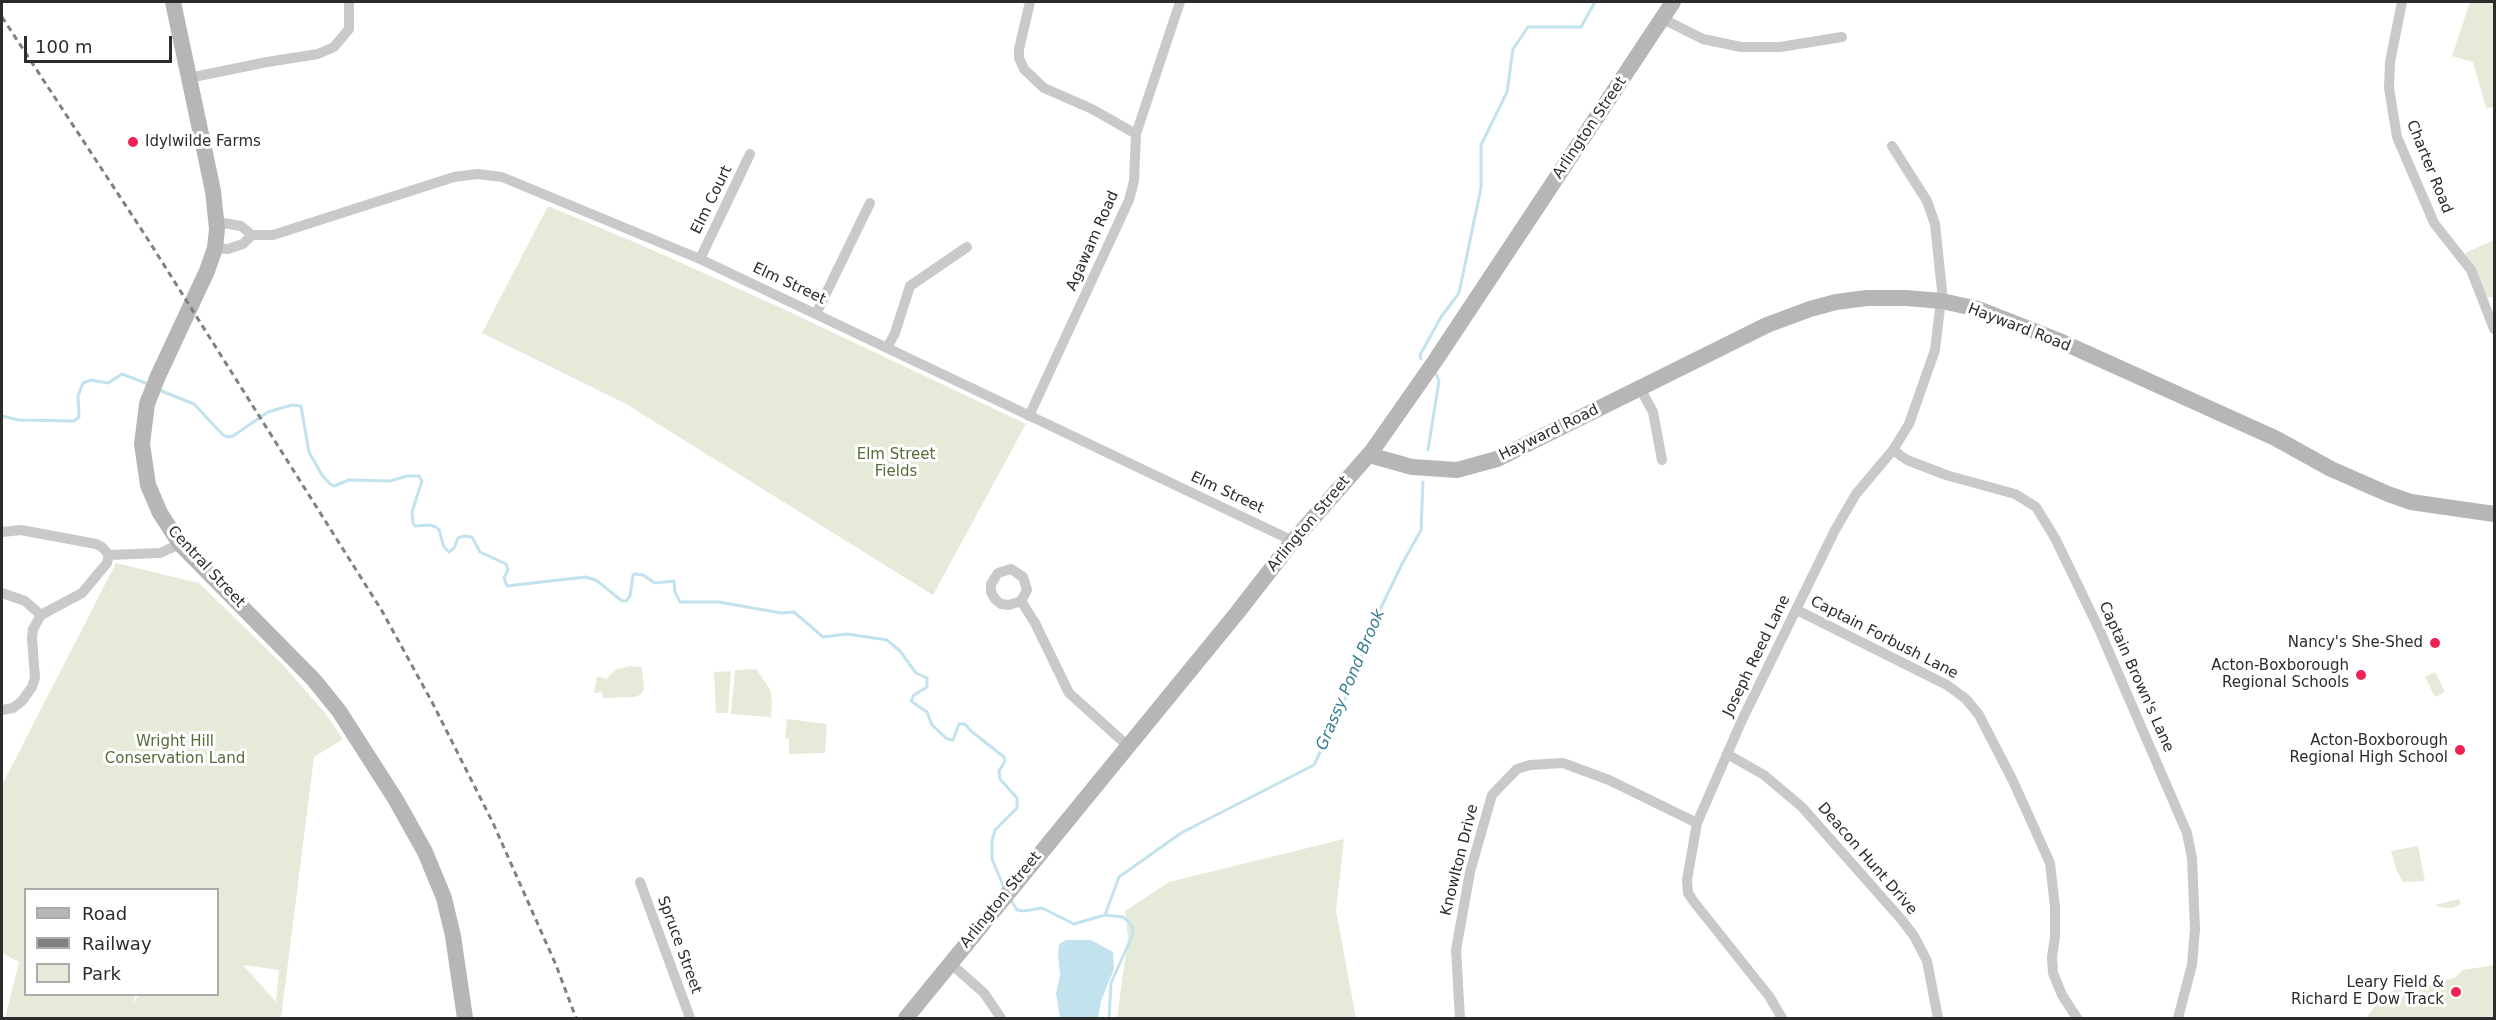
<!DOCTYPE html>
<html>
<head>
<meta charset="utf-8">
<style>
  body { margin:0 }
  #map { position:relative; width:2496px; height:1020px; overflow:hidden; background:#fff; font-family:"DejaVu Sans",sans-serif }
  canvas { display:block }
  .frame { position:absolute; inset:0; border:3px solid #2c2c2c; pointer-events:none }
  .legend { position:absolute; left:24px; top:888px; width:195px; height:108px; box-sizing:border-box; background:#fff; border:2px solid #ababab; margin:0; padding:8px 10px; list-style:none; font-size:18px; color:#2c2c2c }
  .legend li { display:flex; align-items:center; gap:12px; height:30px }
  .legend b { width:30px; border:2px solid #ababab }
  .scale { position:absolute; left:24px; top:36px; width:148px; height:27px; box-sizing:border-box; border:3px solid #2c2c2c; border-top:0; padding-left:8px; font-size:18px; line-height:21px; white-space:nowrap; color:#2c2c2c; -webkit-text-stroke:4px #fff; paint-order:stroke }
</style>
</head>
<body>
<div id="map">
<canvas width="2496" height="1020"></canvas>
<div class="frame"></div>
<ul class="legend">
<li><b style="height:8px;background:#b6b6b6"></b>Road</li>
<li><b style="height:8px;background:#818181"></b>Railway</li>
<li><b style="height:16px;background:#e5ebd8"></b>Park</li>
</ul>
<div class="scale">100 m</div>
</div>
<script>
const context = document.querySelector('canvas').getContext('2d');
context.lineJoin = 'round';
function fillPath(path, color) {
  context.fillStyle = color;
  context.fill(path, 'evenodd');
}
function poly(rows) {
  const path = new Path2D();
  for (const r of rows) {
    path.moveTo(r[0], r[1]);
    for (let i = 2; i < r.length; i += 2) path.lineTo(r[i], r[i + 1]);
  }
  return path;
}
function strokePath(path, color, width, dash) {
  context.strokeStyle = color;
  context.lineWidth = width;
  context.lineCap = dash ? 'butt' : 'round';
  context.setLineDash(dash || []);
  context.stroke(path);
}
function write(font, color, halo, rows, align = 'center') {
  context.font = font + ' "DejaVu Sans",sans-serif';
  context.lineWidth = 6;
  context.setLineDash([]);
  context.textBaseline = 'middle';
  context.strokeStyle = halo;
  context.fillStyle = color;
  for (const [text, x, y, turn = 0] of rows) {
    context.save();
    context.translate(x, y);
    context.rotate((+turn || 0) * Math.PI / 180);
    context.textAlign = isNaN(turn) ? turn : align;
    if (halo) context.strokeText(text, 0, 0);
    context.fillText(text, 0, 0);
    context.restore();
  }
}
fillPath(poly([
  [2470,2,2494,2,2494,107,2486,108,2473,62,2452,56],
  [548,206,639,244,777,306,1026,424,933,595,626,404,482,333],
  [2494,240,2494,297,2485,297,2465,253],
  [116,563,199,583,283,665,325,713,343,739,314,757,281,1018,5,1018,19,962,2,953,2,785],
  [26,890,218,890,218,994,139,995,132,1004,136,995,26,994],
  [244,965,279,970,276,1002,244,966],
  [629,666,642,667,644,690,641,694,636,697,603,698,602,692,594,693,597,676,606,679,617,669],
  [756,669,770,689,772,702,771,717,731,714,735,670],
  [731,671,728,713,716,713,714,672],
  [2435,672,2445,692,2435,697,2425,677],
  [787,719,827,724,825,753,789,754,789,739,785,738],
  [1344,839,1336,911,1356,1018,1117,1018,1128,938,1125,911,1169,882],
  [2418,846,2425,881,2403,882,2396,869,2391,851],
  [2459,899,2461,904,2453,908,2444,908,2435,905],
  [2494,965,2494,1018,2366,1018,2383,996,2397,989,2413,994,2434,983,2454,978,2463,970]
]), '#e5ebd8');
fillPath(poly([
  [1066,940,1091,940,1113,952,1114,969,1101,1001,1098,1018,1060,1018,1056,994,1060,975,1058,955,1059,944]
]), '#c2e3ed');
strokePath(poly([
  [1421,359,1420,355,1441,317,1459,293,1481,188,1481,145,1507,92,1513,49,1528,27,1581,27,1595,2],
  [159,390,194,404,223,435,228,437,233,436,268,412,292,405,301,406,309,452,322,475,330,484,334,486,349,480,390,481,407,476,419,476,422,481,412,512,413,523,415,526,430,525,436,527,439,530,444,547,449,552,454,548,458,538,464,536,472,537,480,552,506,564,508,570,504,578,507,586,585,577,596,580,622,601,626,601,630,596,633,575,636,574,643,575,655,583,674,581,675,592,680,602,719,602,781,613,794,612,823,637,847,634,887,640,900,651,916,673,927,678,927,687,914,695,911,701,927,712,932,725,947,739,953,740,959,724,965,724,971,731,1004,757,1005,761,999,771,1000,779,1017,798,1017,808,995,830,992,841,992,859,1005,890],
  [2,416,19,420,74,421,79,417,78,396,83,383,91,380,108,383,122,374,148,384],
  [1428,450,1439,381,1436,374],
  [1010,899,1017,910,1024,911,1042,908,1074,924,1105,915,1123,917,1129,922,1133,929,1132,936,1111,983,1109,1018],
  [1105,915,1119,877,1181,833,1314,765,1345,699,1376,618,1402,564,1421,530,1423,482]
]), '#c2e3ed', 3);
strokePath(poly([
  [1030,2,1019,49,1019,58,1024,69,1044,88,1092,109,1136,134],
  [2402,2,2390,62,2389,88,2397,137,2434,223,2471,270,2494,329],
  [1661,18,1703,39,1741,47,1780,47,1842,37],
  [189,78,267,62,318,54,334,47,349,29,349,2],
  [217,222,241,226,252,235,273,235,454,177,478,174,502,177,700,259,1293,541],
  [215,248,228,249,243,244,252,235],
  [700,259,750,154],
  [816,314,870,203],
  [887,348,895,333,910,286,967,247],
  [1640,388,1653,412,1662,460],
  [1029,416,1129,200,1134,181,1136,134,1180,2],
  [1893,450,1907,460,1946,475,2015,494,2036,507,2055,538,2099,629,2187,833,2192,858,2195,929,2192,965,2178,1018],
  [2,532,21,530,96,544,102,547,109,555],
  [2,593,25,601,41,615],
  [1021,601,1009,605,1001,604,995,599,991,592,991,584,998,573,1011,569,1023,577,1027,590,1021,601,1035,623,1069,693,1128,746],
  [1797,610,1947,685,1966,699,1979,715,2013,781,2050,863,2055,907,2055,937,2052,957,2053,973,2062,995,2077,1018],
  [2,710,13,708,22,701,32,687,35,678,32,638,33,629,41,615,82,593,107,563,109,555,160,553,180,544],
  [1727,754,1764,775,1802,807,1901,919,1914,936,1927,961,1938,1018],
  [640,882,690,1018],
  [950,963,984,993,1001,1018],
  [1460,1018,1456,950,1470,872,1492,795,1517,769,1530,765,1563,763,1609,780,1697,823],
  [1782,1018,1769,996,1694,902,1688,893,1687,880,1697,823,1742,720,1835,530,1856,494,1893,450,1909,424,1935,350,1942,291,1935,224,1927,201,1892,146]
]), '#c9c9c9', 10);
strokePath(poly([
  [173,2,213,191,217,229,215,248,207,271,158,376,147,404,142,444,148,485,160,513,180,544,314,680,339,711,396,800,425,852,444,898,453,936,465,1018],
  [1369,455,1412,467,1457,470,1497,459,1767,325,1810,309,1836,302,1867,298,1906,298,1942,301,1978,309,2062,342,2275,438,2331,469,2388,494,2411,502,2494,514],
  [906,1018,1237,613,1293,541,1372,451,1435,361,1673,2]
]), '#b6b6b6', 16);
strokePath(poly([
  [2,17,147,238,382,611,432,702,493,823,556,965,576,1018]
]), '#818181', 3, [6, 4.5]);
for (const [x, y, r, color] of [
  [133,142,6,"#ef2253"],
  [2435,643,6,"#ef2253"],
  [2361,675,6,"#ef2253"],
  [2460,750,6,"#ef2253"],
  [2456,992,6,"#ef2253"]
]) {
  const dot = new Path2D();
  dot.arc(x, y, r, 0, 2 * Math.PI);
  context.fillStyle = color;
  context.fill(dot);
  strokePath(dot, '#fff', 2);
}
write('15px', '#2c2c2c', '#fff', [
  ["Arlington Street",1590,128,-56],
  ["Charter Road",2429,167,68],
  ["Elm Court",712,200,-64],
  ["Agawam Road",1093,241,-66],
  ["Elm Street",789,284,25],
  ["Hayward Road",2019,328,21],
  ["Hayward Road",1549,433,-26],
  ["Elm Street",1227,493,25],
  ["Arlington Street",1309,524,-50],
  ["Central Street",206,567,47],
  ["Captain Forbush Lane",1884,638,27],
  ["Joseph Reed Lane",1757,656,-64],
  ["Captain Brown's Lane",2136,677,66],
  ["Deacon Hunt Drive",1867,859,49],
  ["Knowlton Drive",1460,860,-76],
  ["Arlington Street",1001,900,-51],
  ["Spruce Street",679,945,70]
]);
write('15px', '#2c2c2c', '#fff', [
  ["Idylwilde Farms",145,142,"left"],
  ["Nancy's She-Shed",2423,643],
  ["Acton-Boxborough",2349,666],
  ["Regional Schools",2349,683],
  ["Acton-Boxborough",2448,741],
  ["Regional High School",2448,758],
  ["Leary Field &",2444,983],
  ["Richard E Dow Track",2444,1000]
], 'right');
write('15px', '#576a37', '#fff', [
  ["Elm Street",896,455],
  ["Fields",896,472],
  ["Wright Hill",175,742],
  ["Conservation Land",175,759]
]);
write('italic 16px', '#367e92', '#fff', [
  ["Grassy Pond Brook",1351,680,-67]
]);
</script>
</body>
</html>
